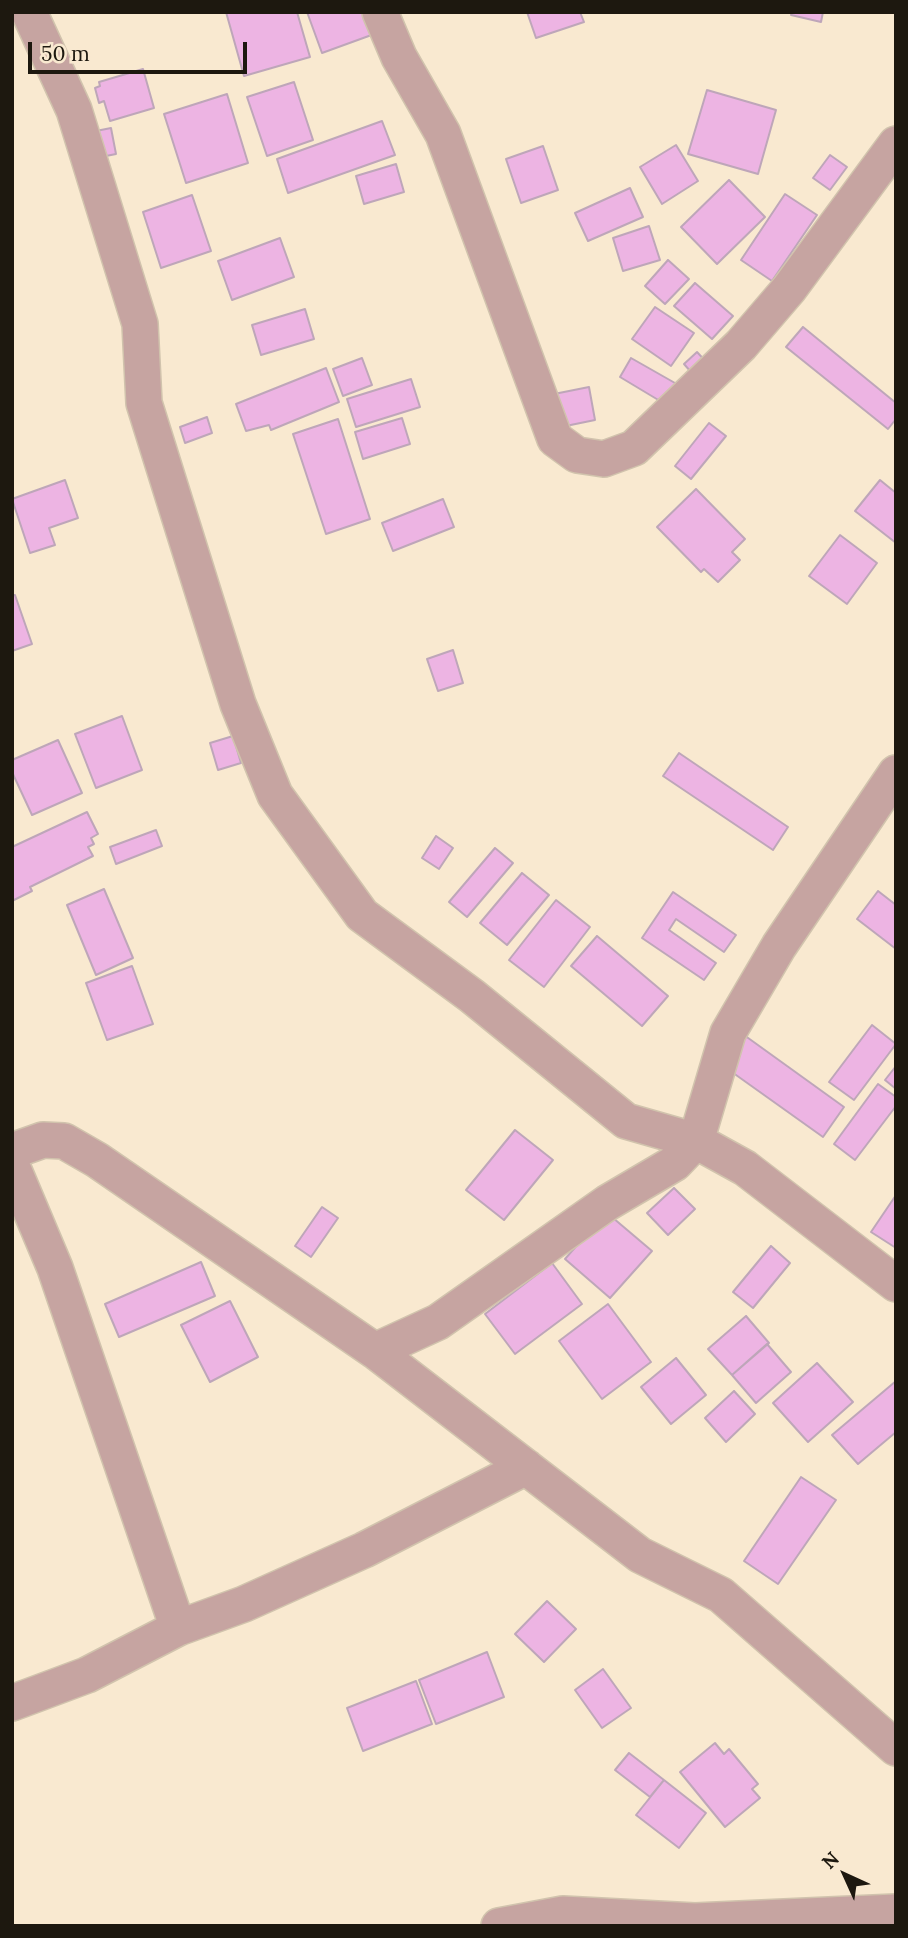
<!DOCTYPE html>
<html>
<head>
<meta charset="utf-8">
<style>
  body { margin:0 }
  #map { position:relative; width:908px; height:1938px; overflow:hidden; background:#f9e9d0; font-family:Lora,serif }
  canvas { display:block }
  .frame { position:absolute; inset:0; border:14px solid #1d180f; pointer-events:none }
  .north { position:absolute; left:810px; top:1840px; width:70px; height:70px; -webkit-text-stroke:5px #f9e9d0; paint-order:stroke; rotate:315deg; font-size:19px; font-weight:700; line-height:28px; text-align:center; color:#1d180f }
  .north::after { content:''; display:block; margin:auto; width:24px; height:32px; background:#1d180f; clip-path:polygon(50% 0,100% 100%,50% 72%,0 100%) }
  .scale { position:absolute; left:28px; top:42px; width:219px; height:32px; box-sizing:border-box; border:4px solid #1d180f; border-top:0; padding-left:9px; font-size:21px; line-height:24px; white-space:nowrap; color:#1d180f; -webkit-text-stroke:5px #f9e9d0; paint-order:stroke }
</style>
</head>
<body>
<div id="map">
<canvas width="908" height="1938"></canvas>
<div class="frame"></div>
<div class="north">N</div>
<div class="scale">50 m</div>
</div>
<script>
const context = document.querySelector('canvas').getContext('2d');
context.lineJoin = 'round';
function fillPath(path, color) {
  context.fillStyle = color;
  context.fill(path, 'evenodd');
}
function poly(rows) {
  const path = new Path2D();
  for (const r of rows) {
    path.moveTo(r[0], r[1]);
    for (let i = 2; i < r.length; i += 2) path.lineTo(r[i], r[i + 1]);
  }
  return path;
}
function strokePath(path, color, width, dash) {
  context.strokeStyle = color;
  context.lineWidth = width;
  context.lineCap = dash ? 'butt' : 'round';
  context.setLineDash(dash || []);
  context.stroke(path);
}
const building = poly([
  [226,12,297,12,310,57,244,76,226,12],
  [307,12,370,12,377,33,322,53,307,12],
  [527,12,580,12,584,22,536,38,527,12],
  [792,12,823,12,821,22,791,15,792,12],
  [143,69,154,108,110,121,104,101,99,103,95,88,100,86,99,82,143,69],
  [294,82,313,140,267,156,247,97,294,82],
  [707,90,776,110,758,174,688,154,707,90],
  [227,94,248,163,186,183,164,114,227,94],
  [382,121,395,155,288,193,277,159,382,121],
  [111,128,116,154,96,158,91,132,111,128],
  [676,145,698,181,662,204,640,167,676,145],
  [543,146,558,190,521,203,506,159,543,146],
  [830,155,847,167,830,190,813,178,830,155],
  [396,164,404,192,364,204,356,176,396,164],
  [729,180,765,217,717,264,681,227,729,180],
  [630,188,643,217,588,241,575,213,630,188],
  [785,194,817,215,772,281,741,260,785,194],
  [192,195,211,251,161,268,143,212,192,195],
  [649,226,660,260,623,271,613,238,649,226],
  [280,238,294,277,232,300,218,261,280,238],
  [668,260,689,279,665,304,645,286,668,260],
  [695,283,733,316,712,339,674,306,695,283],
  [655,307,694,333,671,366,632,339,655,307],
  [305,309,314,339,261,355,252,325,305,309],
  [803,327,896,403,896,419,888,429,786,347,803,327],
  [697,352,711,367,698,380,684,364,697,352],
  [362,358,372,385,343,396,333,369,362,358],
  [631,358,682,387,670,407,620,377,631,358],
  [326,368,339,402,271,430,269,425,246,431,236,404,326,368],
  [411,379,420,407,356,427,347,399,411,379],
  [589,387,595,420,556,428,549,395,589,387],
  [207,417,212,433,185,443,180,427,207,417],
  [402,418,410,444,363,459,355,432,402,418],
  [338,419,370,519,326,534,293,434,338,419],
  [709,423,726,436,691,479,675,466,709,423],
  [65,480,78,518,49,528,55,545,30,553,12,499,65,480],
  [880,480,896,493,896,543,855,511,880,480],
  [696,489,745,539,732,552,740,560,718,582,704,569,701,572,657,527,696,489],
  [443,499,454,527,393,551,382,523,443,499],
  [840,535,877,563,847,604,809,576,840,535],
  [12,595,15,595,32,644,12,651,12,595],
  [453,650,463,683,438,691,427,659,453,650],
  [122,716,142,770,96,788,75,734,122,716],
  [233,736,241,763,218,770,210,743,233,736],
  [58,740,82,793,32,815,12,772,12,760,58,740],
  [679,753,788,827,773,850,663,776,679,753],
  [87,812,98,834,91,838,94,844,88,847,93,856,30,887,32,891,12,901,12,847,87,812],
  [156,830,162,846,116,864,110,847,156,830],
  [436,836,453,848,439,869,422,858,436,836],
  [495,848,513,863,467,917,449,902,495,848],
  [522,873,549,895,507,945,480,923,522,873],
  [104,889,133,958,96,975,67,905,104,889],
  [878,891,896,905,896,949,857,919,878,891],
  [673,892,736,935,724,952,676,919,669,930,716,963,704,980,642,938,673,892],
  [556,900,590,927,544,987,509,960,556,900],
  [597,936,668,996,642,1026,571,966,597,936],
  [132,966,153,1024,107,1040,86,983,132,966],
  [872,1025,896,1044,854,1100,829,1082,872,1025],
  [744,1035,844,1107,823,1137,722,1065,744,1035],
  [896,1066,896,1089,885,1080,896,1066],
  [878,1084,896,1097,896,1106,855,1160,834,1144,878,1084],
  [515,1130,553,1160,504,1220,466,1190,515,1130],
  [674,1188,695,1209,668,1235,647,1213,674,1188],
  [896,1195,896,1248,871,1232,896,1195],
  [322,1207,338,1218,311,1257,295,1246,322,1207],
  [606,1212,652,1251,610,1298,565,1259,606,1212],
  [771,1246,790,1263,753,1308,733,1292,771,1246],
  [201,1262,215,1296,119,1337,105,1304,201,1262],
  [552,1263,582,1304,515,1354,485,1314,552,1263],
  [230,1301,258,1357,210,1382,181,1325,230,1301],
  [608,1304,651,1362,602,1399,559,1341,608,1304],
  [746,1316,769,1343,732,1375,708,1349,746,1316],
  [767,1344,791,1372,756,1403,732,1375,767,1344],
  [676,1358,706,1395,671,1424,641,1387,676,1358],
  [817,1363,853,1402,808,1442,773,1403,817,1363],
  [896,1381,896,1432,858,1464,832,1435,896,1381],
  [734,1391,755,1414,726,1442,705,1418,734,1391],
  [801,1477,836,1500,778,1584,744,1561,801,1477],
  [547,1601,576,1629,544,1662,515,1634,547,1601],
  [487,1652,504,1697,436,1724,419,1680,487,1652],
  [603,1669,631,1708,602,1728,575,1690,603,1669],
  [416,1681,432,1724,363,1751,347,1708,416,1681],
  [715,1743,724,1754,729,1749,758,1784,752,1789,760,1798,725,1827,680,1772,715,1743],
  [629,1753,664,1780,650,1797,615,1770,629,1753],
  [664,1780,706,1813,679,1848,636,1815,664,1780]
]);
fillPath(building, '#edb4e3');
strokePath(building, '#bea6b9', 2);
const street = poly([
  [29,12,74,110,140,324,144,403,238,704,275,795,362,915,472,996,626,1121,696,1141,745,1168,896,1284],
  [380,12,399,57,443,134,555,439,577,455,604,459,634,448,741,345,789,289,896,144],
  [12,1151,43,1140,64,1141,97,1160,375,1351,640,1555,721,1595,896,1748],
  [12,1166,55,1268,178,1628],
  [375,1351,438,1322,607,1203,675,1163,696,1141,728,1033,779,946,896,773],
  [12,1703,87,1675,178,1628,244,1604,364,1550,526,1467],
  [499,1926,563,1914,695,1921,896,1912]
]);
strokePath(street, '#d1c3ad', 38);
strokePath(street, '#c6a4a1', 35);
</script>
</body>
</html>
